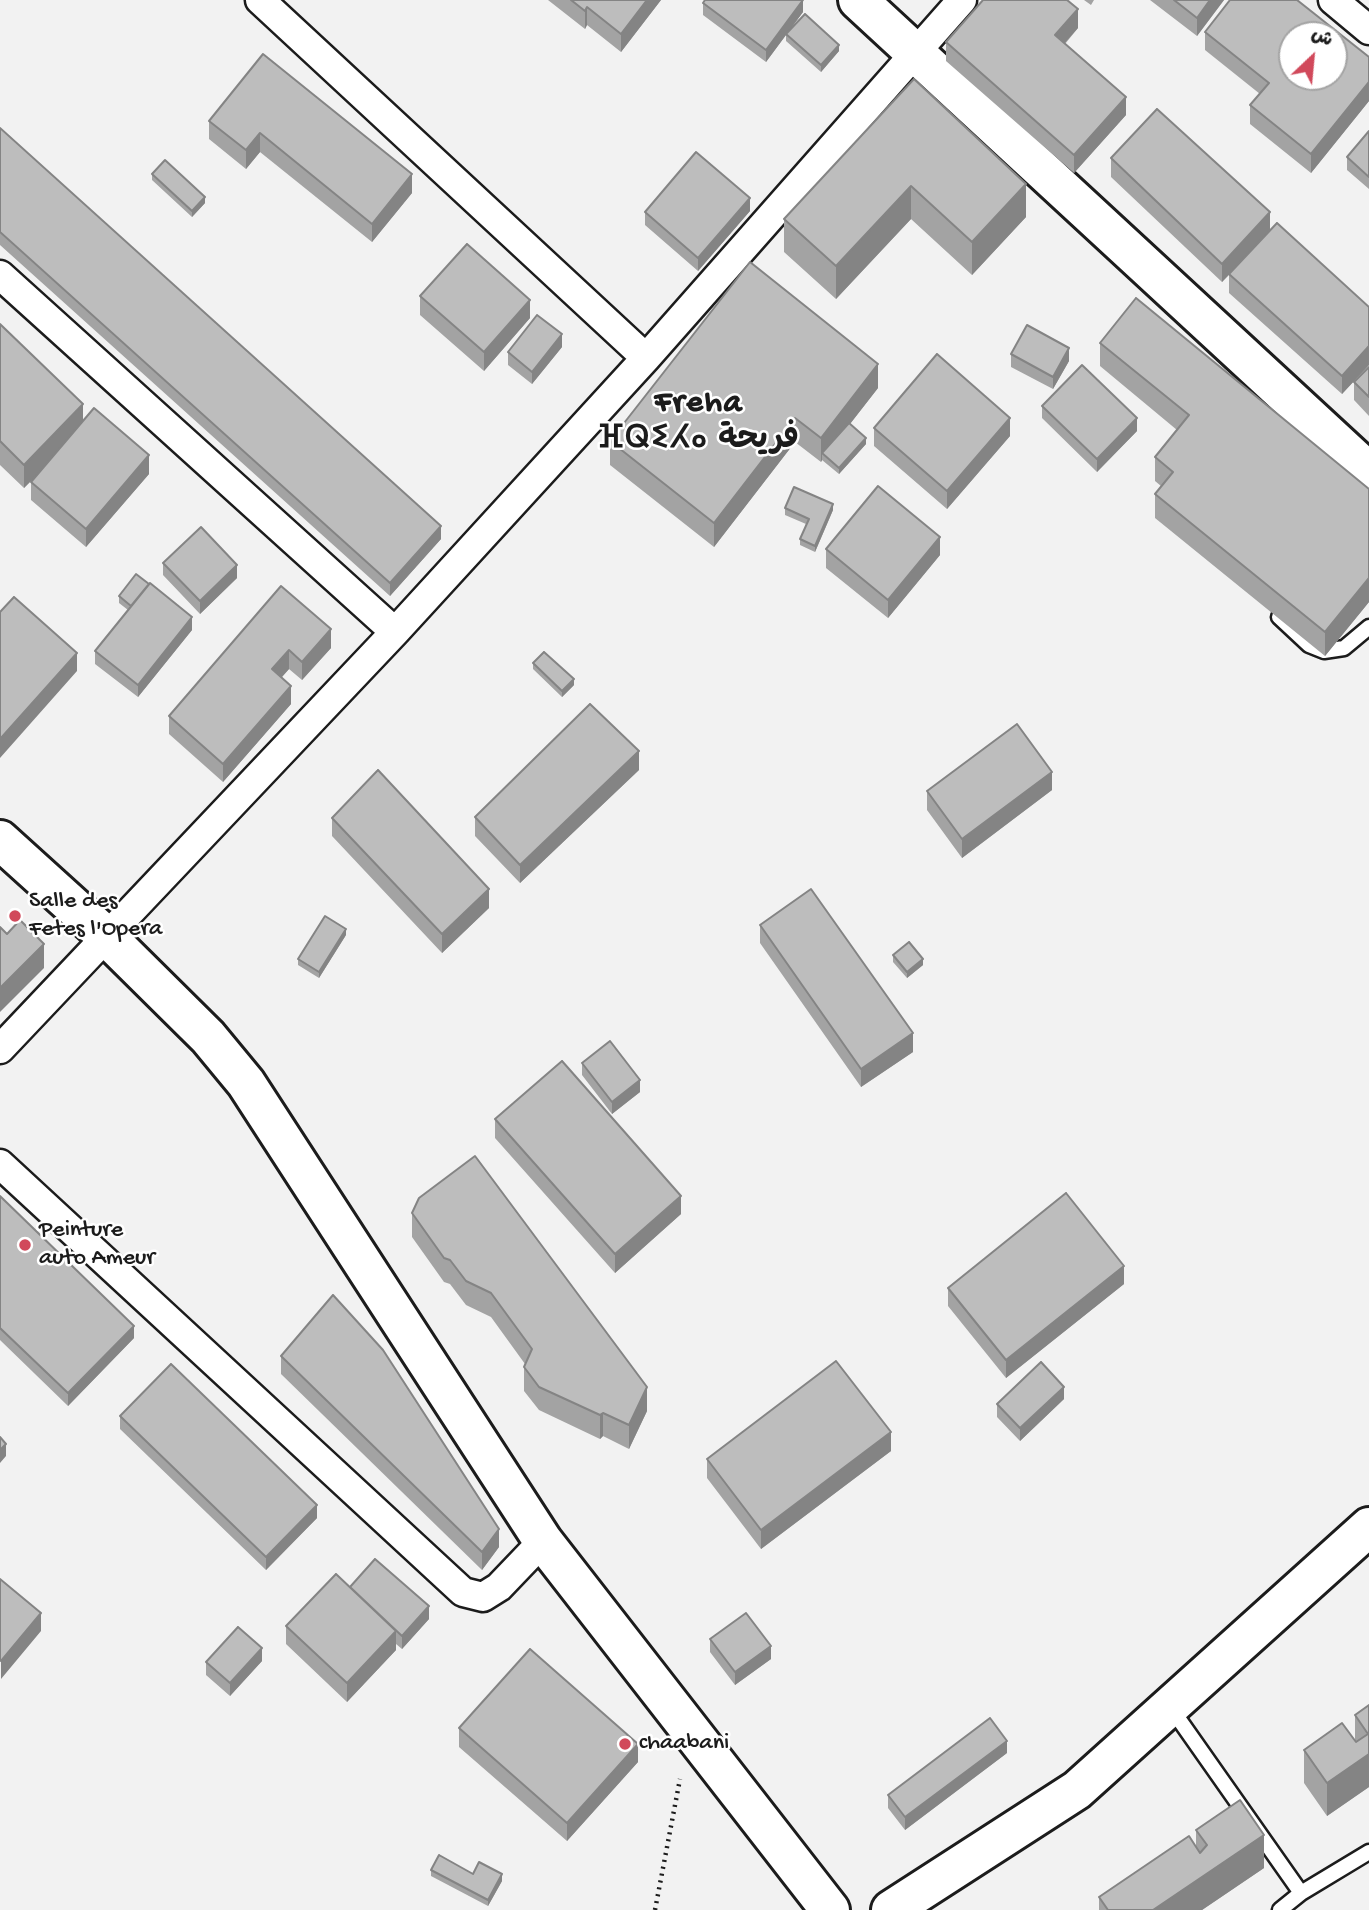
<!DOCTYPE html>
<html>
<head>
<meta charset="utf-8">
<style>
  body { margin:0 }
  #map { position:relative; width:1369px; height:1910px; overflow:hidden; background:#f2f2f2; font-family:"Gochi Hand","Playpen Sans Arabic",sans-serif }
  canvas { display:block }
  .north { position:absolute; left:1278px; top:21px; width:70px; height:70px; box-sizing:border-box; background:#fff; border:2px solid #a4a4a4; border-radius:50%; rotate:26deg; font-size:19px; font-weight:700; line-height:28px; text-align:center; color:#1c1c1c }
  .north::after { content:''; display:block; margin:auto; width:24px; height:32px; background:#d1495b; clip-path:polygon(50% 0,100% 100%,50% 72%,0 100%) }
</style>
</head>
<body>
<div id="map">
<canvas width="1369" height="1910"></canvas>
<div class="north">ش</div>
</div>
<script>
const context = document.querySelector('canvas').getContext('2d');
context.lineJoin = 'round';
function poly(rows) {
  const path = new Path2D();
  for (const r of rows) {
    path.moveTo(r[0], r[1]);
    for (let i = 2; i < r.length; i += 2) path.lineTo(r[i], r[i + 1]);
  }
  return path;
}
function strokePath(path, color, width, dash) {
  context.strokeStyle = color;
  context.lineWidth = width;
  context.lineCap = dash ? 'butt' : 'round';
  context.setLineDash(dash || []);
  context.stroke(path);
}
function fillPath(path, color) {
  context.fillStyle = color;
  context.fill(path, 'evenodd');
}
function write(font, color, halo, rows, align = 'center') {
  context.font = font + ' "Gochi Hand","Playpen Sans Arabic","Noto Sans Tifinagh",sans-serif';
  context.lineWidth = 5;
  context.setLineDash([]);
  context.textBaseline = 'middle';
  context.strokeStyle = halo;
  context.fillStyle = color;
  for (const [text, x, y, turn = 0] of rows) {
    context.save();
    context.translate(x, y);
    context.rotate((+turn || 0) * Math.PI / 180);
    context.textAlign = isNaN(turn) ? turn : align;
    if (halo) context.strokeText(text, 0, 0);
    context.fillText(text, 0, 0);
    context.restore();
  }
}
const lane = poly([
  [1279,617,1309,645,1324,651,1344,648,1369,627],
  [1171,1708,1301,1893,1280,1910],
  [1301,1893,1369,1852]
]);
const street = poly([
  [260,0,646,358],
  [1333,0,1369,30],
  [0,275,395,632],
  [0,1049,395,632,646,358,962,0],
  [0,1164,463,1592,483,1597,499,1587,543,1541]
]);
const secondary = poly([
  [858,0,1369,472],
  [0,840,106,936,208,1037,246,1083,543,1541,830,1910],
  [891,1910,1077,1790,1369,1527]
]);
strokePath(lane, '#1c1c1c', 19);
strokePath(street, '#1c1c1c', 33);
strokePath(secondary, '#1c1c1c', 44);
strokePath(poly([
  [655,1910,680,1779]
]), '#1c1c1c', 4.5, [2, 5]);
strokePath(lane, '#fff', 14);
strokePath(street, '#fff', 28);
strokePath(secondary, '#fff', 38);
fillPath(poly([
  [548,0,661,0,621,52,587,25,585,29],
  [1084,0,1094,0,1091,5],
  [1150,0,1224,0,1197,36],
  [703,3,803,12,789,31,839,51,821,72,786,41,786,35,766,62,703,15],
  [1078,28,1065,44,1126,115,1074,173,946,61,946,42],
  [1205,32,1369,57,1369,101,1311,173,1250,124,1250,105,1260,94,1205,50],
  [263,54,412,193,372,242,260,152,246,169,209,139,209,121],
  [914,79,1026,217,972,275,911,219,836,299,784,252,784,219],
  [0,128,441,539,390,596,0,245],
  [1369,131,1369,189,1347,170,1347,157],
  [1111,158,1270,230,1369,307,1369,365,1342,394,1229,293,1229,275,1222,282,1111,177],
  [152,174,205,203,192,217,152,180],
  [750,211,698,271,645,225,645,212],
  [420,296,530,318,484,371,420,315],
  [0,324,83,421,149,474,86,547,31,500,31,482,35,477,24,488,0,465],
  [1100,343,1369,489,1369,602,1325,656,1155,518,1155,494,1161,486,1155,481,1155,457,1177,430,1100,366],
  [562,347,532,384,508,365,508,352],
  [1011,354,1069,361,1053,389,1011,367],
  [1369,367,1369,416,1354,400,1354,382],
  [878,388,850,424,866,444,839,474,822,460,821,462,795,442,714,547,610,465,610,441],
  [1042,406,1137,431,1097,472,1042,418],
  [874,428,1010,436,947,509,874,446],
  [785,508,833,510,815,552,800,545,800,539,806,524,785,515],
  [826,549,940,555,888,618,826,568],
  [163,563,237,578,200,614,163,575],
  [281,586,331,648,302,680,289,669,282,677,291,704,223,782,169,734,169,716],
  [119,596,192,630,138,697,95,664,95,651,128,610,119,603],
  [533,663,574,685,562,697,533,669],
  [639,770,520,883,475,836,475,817],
  [1052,790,962,858,927,810,927,791],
  [332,818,489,908,442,953,332,836],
  [760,925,913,1052,861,1087,760,943],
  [346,935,319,978,298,965,298,959],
  [893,955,923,965,907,978,893,962],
  [582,1063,640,1092,612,1114,582,1075],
  [495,1119,681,1214,615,1273,495,1138],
  [0,1196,134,1338,68,1406,0,1340],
  [412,1213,647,1411,629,1449,603,1436,600,1439,539,1410,524,1391,524,1367,525,1364,491,1317,466,1305,450,1284,444,1282,412,1237],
  [1124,1284,1006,1378,948,1306,948,1288],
  [281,1356,499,1547,482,1570,281,1374],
  [1064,1399,1020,1441,997,1417,997,1404],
  [120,1416,317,1518,266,1570,120,1429],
  [891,1451,761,1549,707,1478,707,1459],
  [350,1587,429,1619,402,1649,396,1644,396,1650,347,1702,286,1644,286,1626],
  [710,1639,771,1659,735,1685,710,1652],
  [262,1661,230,1696,206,1675,206,1662],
  [1369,1705,1369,1787,1327,1816,1304,1783,1304,1750,1355,1740,1355,1715],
  [459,1728,638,1762,567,1841,459,1747],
  [1007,1753,905,1830,888,1808,888,1795],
  [1196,1830,1264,1868,1202,1910,1099,1910,1099,1897,1196,1847],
  [431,1870,473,1874,502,1881,488,1906,431,1876]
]), '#a3a3a3');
fillPath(poly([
  [647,0,661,0,621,52,621,34],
  [803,0,803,12,766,62,766,50],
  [1210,0,1224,0,1197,36,1197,18],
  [587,7,587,25,585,29,585,11],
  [1078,9,1078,28,1055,54,1055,35],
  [839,45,839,51,821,72,821,65],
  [1369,82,1369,101,1311,173,1311,154],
  [1126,97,1126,115,1074,173,1074,155],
  [260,133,260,152,246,169,246,150],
  [412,174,412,193,372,242,372,224],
  [1026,184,1026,217,972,275,972,242],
  [911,186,911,219,836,299,836,266],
  [205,197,205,203,192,217,192,211],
  [750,198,750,211,698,271,698,258],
  [1270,212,1270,230,1222,282,1222,264],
  [530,300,530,318,484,371,484,352],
  [562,334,562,347,532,384,532,372],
  [1369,346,1369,365,1342,394,1342,376],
  [1069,348,1069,361,1053,389,1053,377],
  [878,364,878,388,825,456,822,453,822,460,821,462,821,438],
  [83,404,83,428,24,488,24,465],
  [795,418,795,442,714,547,714,523],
  [1010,418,1010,436,947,509,947,491],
  [1137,418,1137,431,1097,472,1097,459],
  [866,438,866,444,839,474,839,468],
  [149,455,149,474,86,547,86,529],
  [833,504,833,510,815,552,815,546],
  [441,526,441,539,390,596,390,583],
  [940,537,940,555,888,618,888,600],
  [237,565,237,578,200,614,200,601],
  [1369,578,1369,602,1325,656,1325,632],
  [192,617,192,630,138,697,138,685],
  [331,629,331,648,302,680,302,662],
  [289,650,289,669,272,688,272,669],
  [77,653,77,671,0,758,0,739],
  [574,679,574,685,562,697,562,691],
  [291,686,291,704,223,782,223,764],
  [639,751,639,770,520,883,520,865],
  [1052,772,1052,790,962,858,962,839],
  [489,889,489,908,442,953,442,934],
  [346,929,346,935,319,978,319,972],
  [44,944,44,968,0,1012,0,988],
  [923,959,923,965,907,978,907,972],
  [913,1033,913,1052,861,1087,861,1069],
  [640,1080,640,1092,612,1114,612,1102],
  [681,1196,681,1214,615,1273,615,1254],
  [1124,1266,1124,1284,1006,1378,1006,1360],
  [134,1326,134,1338,68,1406,68,1393],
  [647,1387,647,1411,629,1449,629,1425],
  [1064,1387,1064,1399,1020,1441,1020,1428],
  [603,1413,603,1436,600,1439,600,1415],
  [891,1432,891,1451,761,1549,761,1530],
  [6,1444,6,1456,0,1463,0,1450],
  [317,1505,317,1518,266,1570,266,1557],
  [499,1529,499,1547,482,1570,482,1552],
  [429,1606,429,1619,402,1649,402,1636],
  [41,1613,41,1631,1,1679,1,1661],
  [396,1631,396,1650,347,1702,347,1683],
  [771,1646,771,1659,735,1685,735,1672],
  [262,1648,262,1661,230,1696,230,1683],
  [1007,1741,1007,1753,905,1830,905,1817],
  [638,1744,638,1762,567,1841,567,1823],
  [1369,1754,1369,1787,1327,1816,1327,1783],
  [1264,1835,1264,1868,1202,1910,1153,1910],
  [502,1874,502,1881,488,1906,488,1900]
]), '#848484');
const building = poly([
  [571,0,647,0,621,34,587,7,585,11,571,0],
  [705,0,803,0,766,50,703,3,705,0],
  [983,0,1067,0,1078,9,1055,35,1126,97,1074,155,946,42,983,0],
  [1174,0,1210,0,1197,18,1174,0],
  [1230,0,1297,0,1369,57,1369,82,1311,154,1250,105,1269,83,1205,32,1230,0],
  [1292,35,1334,35,1334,77,1292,77,1292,35],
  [805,14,839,45,821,65,786,34,805,14],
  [263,54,412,174,372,224,260,133,246,150,209,121,263,54],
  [914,79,1026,184,972,242,911,186,836,266,784,219,914,79],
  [1157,109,1270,212,1222,264,1111,158,1157,109],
  [0,128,441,526,390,583,0,232,0,128],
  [1369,131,1369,177,1347,157,1369,131],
  [696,152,750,198,698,258,645,212,696,152],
  [165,160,205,197,192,211,152,174,165,160],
  [1277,223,1369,307,1369,346,1342,376,1229,274,1277,223],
  [467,244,530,300,484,352,420,296,467,244],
  [750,262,878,364,821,438,795,418,714,523,610,441,750,262],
  [1136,298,1369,489,1369,578,1325,632,1155,494,1173,472,1155,457,1189,415,1100,343,1136,298],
  [537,315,562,334,532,372,508,352,537,315],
  [0,324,83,404,24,465,0,441,0,324],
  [1027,325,1069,348,1053,377,1011,354,1027,325],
  [937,354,1010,418,947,491,874,428,937,354],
  [1082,365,1137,418,1097,459,1042,406,1082,365],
  [1369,367,1369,397,1354,382,1369,367],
  [94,408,149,455,86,529,31,482,94,408],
  [849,423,866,438,839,468,822,453,849,423],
  [878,486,940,537,888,600,826,549,878,486],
  [794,487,833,504,815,546,800,539,809,519,785,508,794,487],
  [201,527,237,565,200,601,163,563,201,527],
  [136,574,149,584,131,606,119,596,136,574],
  [150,583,192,617,138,685,95,651,150,583],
  [281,586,331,629,302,662,289,650,272,669,291,686,223,764,169,716,281,586],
  [14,597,77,653,0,739,0,612,14,597],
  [544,652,574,679,562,691,533,663,544,652],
  [590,704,639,751,520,865,475,817,590,704],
  [1017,724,1052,772,962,839,927,791,1017,724],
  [378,770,489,889,442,934,332,818,378,770],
  [811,889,913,1033,861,1069,760,925,811,889],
  [325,916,346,929,319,972,298,959,325,916],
  [20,920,44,944,0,988,0,927,7,934,20,920],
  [909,942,923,959,907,972,893,955,909,942],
  [610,1041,640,1080,612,1102,582,1063,610,1041],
  [562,1061,681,1196,615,1254,495,1119,562,1061],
  [475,1156,647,1387,629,1425,603,1413,600,1415,539,1387,524,1367,532,1349,491,1293,466,1281,450,1260,444,1258,412,1213,419,1198,475,1156],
  [1066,1193,1124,1266,1006,1360,948,1288,1066,1193],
  [0,1196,134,1326,68,1393,0,1328,0,1196],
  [333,1295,383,1350,499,1529,482,1552,281,1356,333,1295],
  [836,1361,891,1432,761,1530,707,1459,836,1361],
  [1041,1362,1064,1387,1020,1428,997,1404,1041,1362],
  [171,1364,317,1505,266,1557,120,1416,171,1364],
  [0,1437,6,1444,0,1450,0,1437],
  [375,1559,429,1606,402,1636,350,1587,375,1559],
  [336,1574,396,1631,347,1683,286,1626,336,1574],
  [0,1579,41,1613,1,1661,0,1660,0,1579],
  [746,1613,771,1646,735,1672,710,1639,746,1613],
  [238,1627,262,1648,230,1683,206,1662,238,1627],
  [530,1649,638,1744,567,1823,459,1728,530,1649],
  [1369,1705,1369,1754,1327,1783,1304,1750,1342,1723,1356,1742,1368,1734,1355,1715,1369,1705],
  [990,1718,1007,1741,905,1817,888,1795,990,1718],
  [1240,1800,1264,1835,1153,1910,1108,1910,1099,1897,1189,1836,1200,1853,1207,1845,1196,1830,1240,1800],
  [439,1855,473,1874,479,1862,502,1874,488,1900,431,1870,439,1855]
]);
fillPath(building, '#bdbdbd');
strokePath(building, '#848484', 2);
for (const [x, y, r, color] of [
  [15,916,7,"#d1495b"],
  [25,1245,7,"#d1495b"],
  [625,1744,7,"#d1495b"]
]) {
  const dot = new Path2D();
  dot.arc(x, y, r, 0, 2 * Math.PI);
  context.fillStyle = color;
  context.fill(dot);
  strokePath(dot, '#fff', 2.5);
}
write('24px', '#1c1c1c', '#fff', [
  ["Salle des",29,902],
  ["Fetes l'Opera",29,930],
  ["Peinture",39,1231],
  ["auto Ameur",39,1259],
  ["chaabani",639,1744]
], 'left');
context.letterSpacing = '2px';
write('bold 32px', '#1c1c1c', '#fff', [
  ["Freha",699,405],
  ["ⴼⵕⵉⵃⴰ فريحة",699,442]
]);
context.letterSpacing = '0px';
</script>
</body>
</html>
